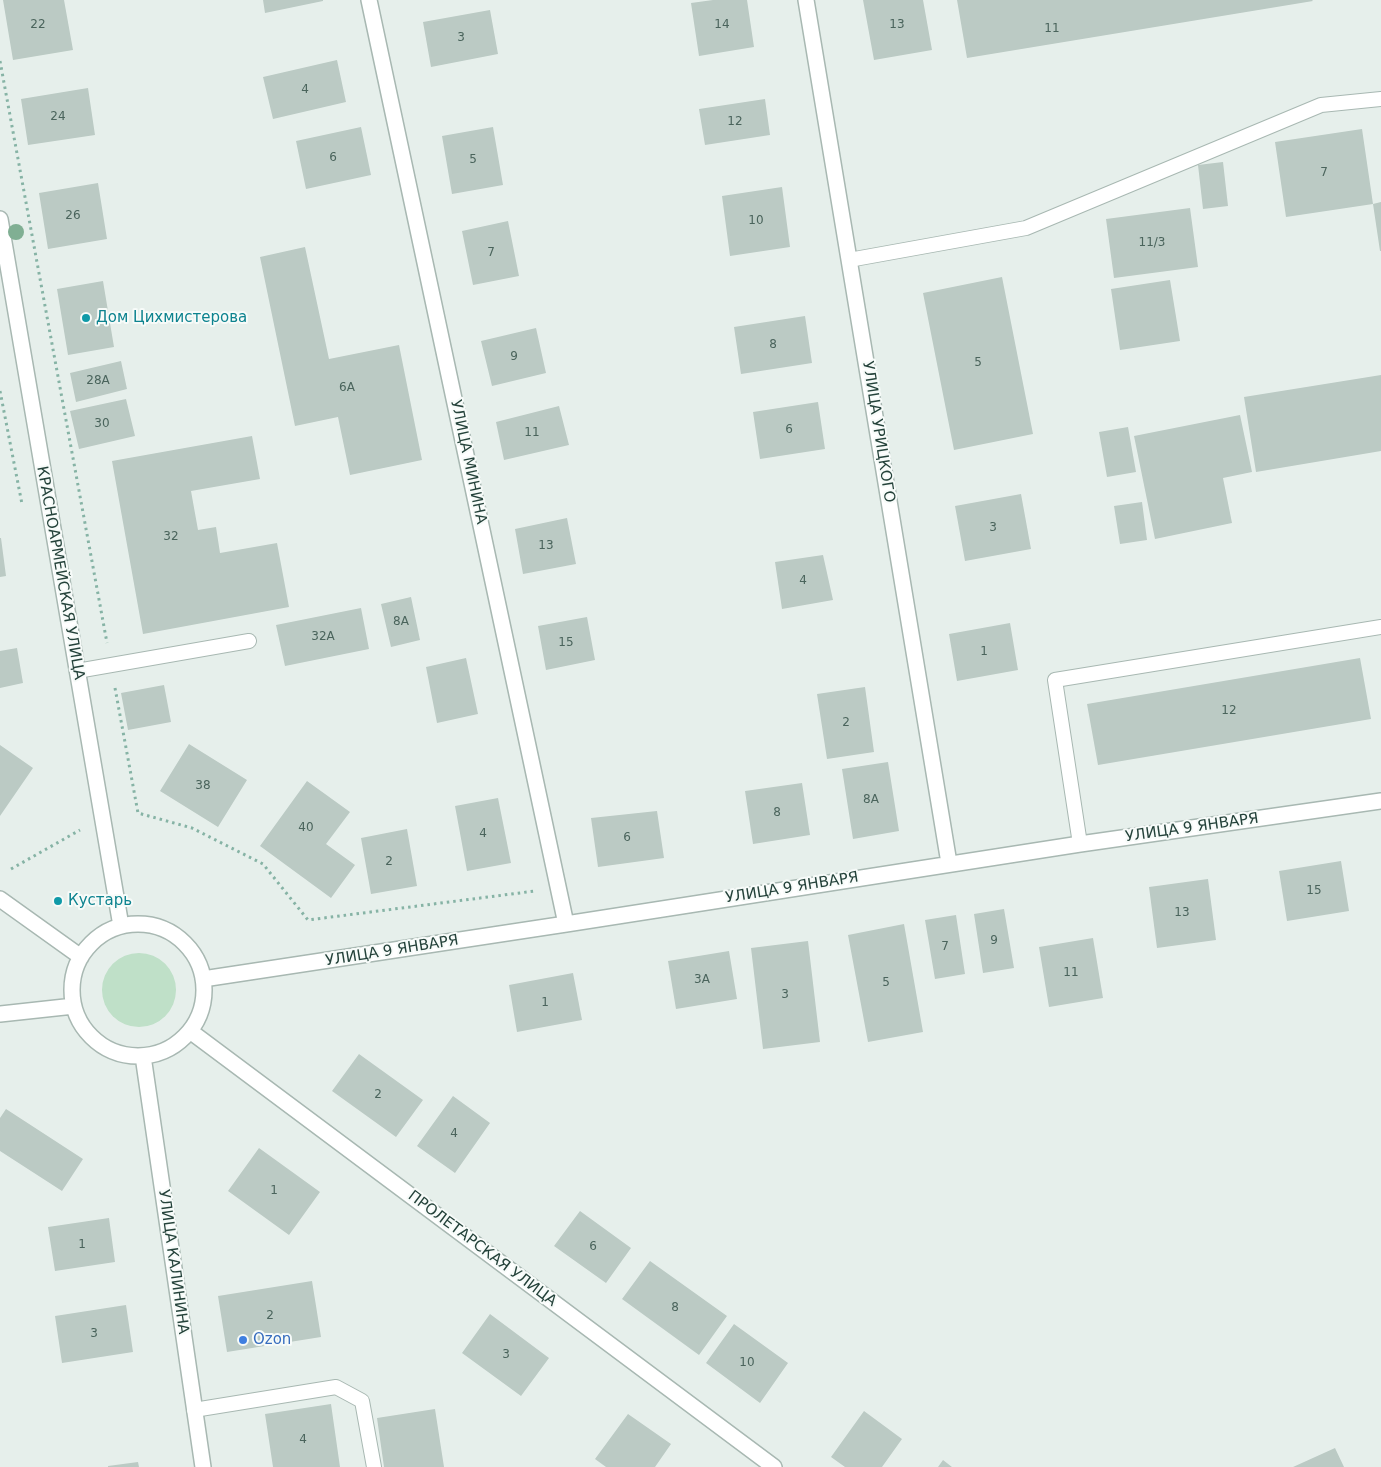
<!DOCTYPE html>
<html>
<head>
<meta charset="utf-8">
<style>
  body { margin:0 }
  canvas { display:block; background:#e6efeb }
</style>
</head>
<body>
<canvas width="1381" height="1467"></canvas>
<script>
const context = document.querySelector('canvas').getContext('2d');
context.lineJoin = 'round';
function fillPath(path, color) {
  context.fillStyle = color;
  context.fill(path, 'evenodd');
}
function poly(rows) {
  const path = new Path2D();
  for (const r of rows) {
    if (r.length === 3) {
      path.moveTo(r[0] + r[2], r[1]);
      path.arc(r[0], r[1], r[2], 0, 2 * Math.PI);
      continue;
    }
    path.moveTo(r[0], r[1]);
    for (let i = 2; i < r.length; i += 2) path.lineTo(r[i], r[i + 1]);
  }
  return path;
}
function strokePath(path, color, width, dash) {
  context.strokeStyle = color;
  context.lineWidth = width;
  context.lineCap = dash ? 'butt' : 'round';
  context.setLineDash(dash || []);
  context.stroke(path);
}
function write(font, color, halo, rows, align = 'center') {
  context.font = font + ' "DejaVu Sans",sans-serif';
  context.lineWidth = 4;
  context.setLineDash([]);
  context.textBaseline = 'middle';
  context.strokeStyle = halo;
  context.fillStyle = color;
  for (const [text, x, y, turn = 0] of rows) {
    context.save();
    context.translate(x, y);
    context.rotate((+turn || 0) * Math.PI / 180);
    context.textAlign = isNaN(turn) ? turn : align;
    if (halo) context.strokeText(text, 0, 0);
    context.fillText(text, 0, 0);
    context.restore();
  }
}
fillPath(poly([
  [139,990,37]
]), '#bfe0c8');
fillPath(poly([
  [3,0,64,0,73,50,13,60],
  [263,0,323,0,323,1,265,13],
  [713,0,747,0,754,47,699,56,691,3],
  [863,0,923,0,932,50,874,60],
  [957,0,1312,0,1313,1,967,58],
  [490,10,498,54,431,67,423,22],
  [337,60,346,102,273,119,263,77],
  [88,88,95,135,28,145,21,99],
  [765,99,770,135,705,145,699,109],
  [361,127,371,175,306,189,296,141],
  [493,127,503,185,452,194,442,136],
  [1362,129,1373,204,1381,202,1381,251,1380,251,1373,204,1286,217,1275,142],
  [1223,162,1228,206,1203,209,1198,165],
  [98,183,107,239,48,249,39,193],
  [782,187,790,247,730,256,722,196],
  [1190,208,1198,267,1114,278,1106,219],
  [508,221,519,276,473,285,462,231],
  [305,247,329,359,399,345,422,460,350,475,338,417,295,426,260,257],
  [1002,277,1033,434,954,450,923,293],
  [1170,280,1180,341,1120,350,1111,289],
  [103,281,114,347,68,355,57,289],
  [805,316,812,363,741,374,734,327],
  [536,328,546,373,492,386,481,341],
  [121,361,127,389,76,402,70,373],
  [1381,375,1381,451,1256,472,1244,397],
  [126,399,135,436,79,449,70,411],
  [818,402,825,449,760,459,753,412],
  [559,406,569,445,504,460,496,422],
  [1240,415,1252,472,1223,478,1232,523,1155,539,1134,436],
  [1128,427,1136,472,1107,477,1099,432],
  [252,436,260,479,191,491,198,530,216,527,220,553,277,543,289,607,143,634,112,461],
  [1021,494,1031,549,965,561,955,506],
  [1142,502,1147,540,1120,544,1114,506],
  [567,518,576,564,523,574,515,529],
  [0,538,1,538,6,576,0,577],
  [823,555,833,600,782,609,775,562],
  [411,597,420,640,391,647,381,604],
  [361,608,369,649,285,666,276,625],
  [587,617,595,660,546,670,538,626],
  [1010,623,1018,670,957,681,949,634],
  [17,648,23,683,0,688,0,651],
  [466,658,478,714,437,723,426,667],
  [1360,658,1371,719,1098,765,1087,704],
  [164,685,171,722,128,730,121,693],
  [865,687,874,752,827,759,817,694],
  [189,744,247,780,218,827,160,791],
  [0,745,33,768,0,816],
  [888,762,899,831,853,839,842,769],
  [307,781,350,812,326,844,355,865,331,898,260,846],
  [802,783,810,835,753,844,745,791],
  [498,798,511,863,467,871,455,806],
  [657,811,664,858,598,867,591,818],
  [407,829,417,886,371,894,361,838],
  [1341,861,1349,911,1287,921,1279,871],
  [1208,879,1216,940,1157,948,1149,887],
  [1004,909,1014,968,983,973,974,914],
  [956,915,965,974,935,979,925,920],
  [904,924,923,1032,868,1042,848,935],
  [1093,938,1103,998,1049,1007,1039,947],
  [808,941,820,1042,763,1049,751,948],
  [729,951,737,999,676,1009,668,961],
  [573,973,582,1020,517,1032,509,985],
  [359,1054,423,1100,396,1137,332,1091],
  [453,1096,490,1123,455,1173,417,1146],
  [6,1109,83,1159,62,1191,0,1151,0,1118],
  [259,1148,320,1192,289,1235,228,1191],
  [580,1211,631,1248,606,1283,554,1246],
  [109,1218,115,1262,55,1271,48,1227],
  [650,1261,727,1316,699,1355,622,1299],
  [312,1281,321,1337,227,1352,218,1296],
  [126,1305,133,1352,62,1363,55,1316],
  [490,1314,549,1358,521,1396,462,1353],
  [734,1324,788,1363,760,1403,706,1363],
  [331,1404,340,1467,273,1467,265,1414],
  [435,1409,444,1467,384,1467,377,1418],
  [864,1411,902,1439,882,1467,845,1467,831,1457],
  [628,1414,671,1444,655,1467,606,1467,595,1459],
  [1335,1448,1344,1467,1293,1467],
  [943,1460,952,1467,938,1467],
  [138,1462,139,1467,108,1467,108,1466]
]), '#bbcac4');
const service = poly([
  [849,260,1026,228,1321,105,1381,99],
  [77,671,249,641],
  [1080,844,1055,680,1381,627],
  [194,1410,336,1387,362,1401,374,1467]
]);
const minor = poly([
  [369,0,566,924],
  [806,0,949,863],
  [0,219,121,926],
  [0,899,81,957],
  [138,990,66],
  [203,979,566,924,1080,844,1381,801],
  [0,1014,74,1006],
  [190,1031,774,1467],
  [143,1056,203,1467]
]);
strokePath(service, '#a8b8b2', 16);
strokePath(minor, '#a8b8b2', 18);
strokePath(poly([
  [0,61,107,643],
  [0,391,22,504],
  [115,688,138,813,192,828,263,864,308,920,535,891],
  [11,869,80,830]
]), '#86b3a5', 3, [2.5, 4]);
strokePath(service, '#fff', 14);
strokePath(minor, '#fff', 15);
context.fillStyle = '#80af93';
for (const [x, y] of [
  [16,232]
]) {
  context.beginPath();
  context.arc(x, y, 8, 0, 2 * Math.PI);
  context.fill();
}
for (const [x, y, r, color] of [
  [86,318,5,"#0f9aa8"],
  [58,901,5,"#0f9aa8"],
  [243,1340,5,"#3f7fe0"]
]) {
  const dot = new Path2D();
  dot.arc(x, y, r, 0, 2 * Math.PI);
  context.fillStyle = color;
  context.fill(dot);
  strokePath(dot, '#f7fbf9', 2);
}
write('12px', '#4a645c', null, [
  ["22",38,25],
  ["14",722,25],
  ["13",897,25],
  ["11",1052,29],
  ["3",461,38],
  ["4",305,90],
  ["24",58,117],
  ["12",735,122],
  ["6",333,158],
  ["5",473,160],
  ["7",1324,173],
  ["26",73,216],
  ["10",756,221],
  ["11/3",1152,243],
  ["7",491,253],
  ["8",773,345],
  ["9",514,357],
  ["5",978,363],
  ["28А",98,381],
  ["6А",347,388],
  ["30",102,424],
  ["6",789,430],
  ["11",532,433],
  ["3",993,528],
  ["32",171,537],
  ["13",546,546],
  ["4",803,581],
  ["8А",401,622],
  ["32А",323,637],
  ["15",566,643],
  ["1",984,652],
  ["12",1229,711],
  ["2",846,723],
  ["38",203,786],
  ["8А",871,800],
  ["8",777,813],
  ["40",306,828],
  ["4",483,834],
  ["6",627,838],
  ["2",389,862],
  ["15",1314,891],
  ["13",1182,913],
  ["9",994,941],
  ["7",945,947],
  ["11",1071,973],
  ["3А",702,980],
  ["5",886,983],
  ["3",785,995],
  ["1",545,1003],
  ["2",378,1095],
  ["4",454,1134],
  ["1",274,1191],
  ["1",82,1245],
  ["6",593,1247],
  ["8",675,1308],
  ["2",270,1316],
  ["3",94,1334],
  ["3",506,1355],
  ["10",747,1363],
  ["4",303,1440]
]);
write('15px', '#0d838f', '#f7fbf9', [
  ["Дом Цихмистерова",96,318],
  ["Кустарь",68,901]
], 'left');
write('15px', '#24423a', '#f7fbf9', [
  ["УЛИЦА УРИЦКОГО",878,432,81],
  ["УЛИЦА МИНИНА",468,462,78],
  ["КРАСНОАРМЕЙСКАЯ УЛИЦА",60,573,80],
  ["УЛИЦА 9 ЯНВАРЯ",1192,828,-8],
  ["УЛИЦА 9 ЯНВАРЯ",792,888,-9],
  ["УЛИЦА 9 ЯНВАРЯ",392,951,-9],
  ["ПРОЛЕТАРСКАЯ УЛИЦА",482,1249,37],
  ["УЛИЦА КАЛИНИНА",173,1262,82]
]);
write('15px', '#366cbe', '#f7fbf9', [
  ["Ozon",253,1340]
], 'left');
</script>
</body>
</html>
